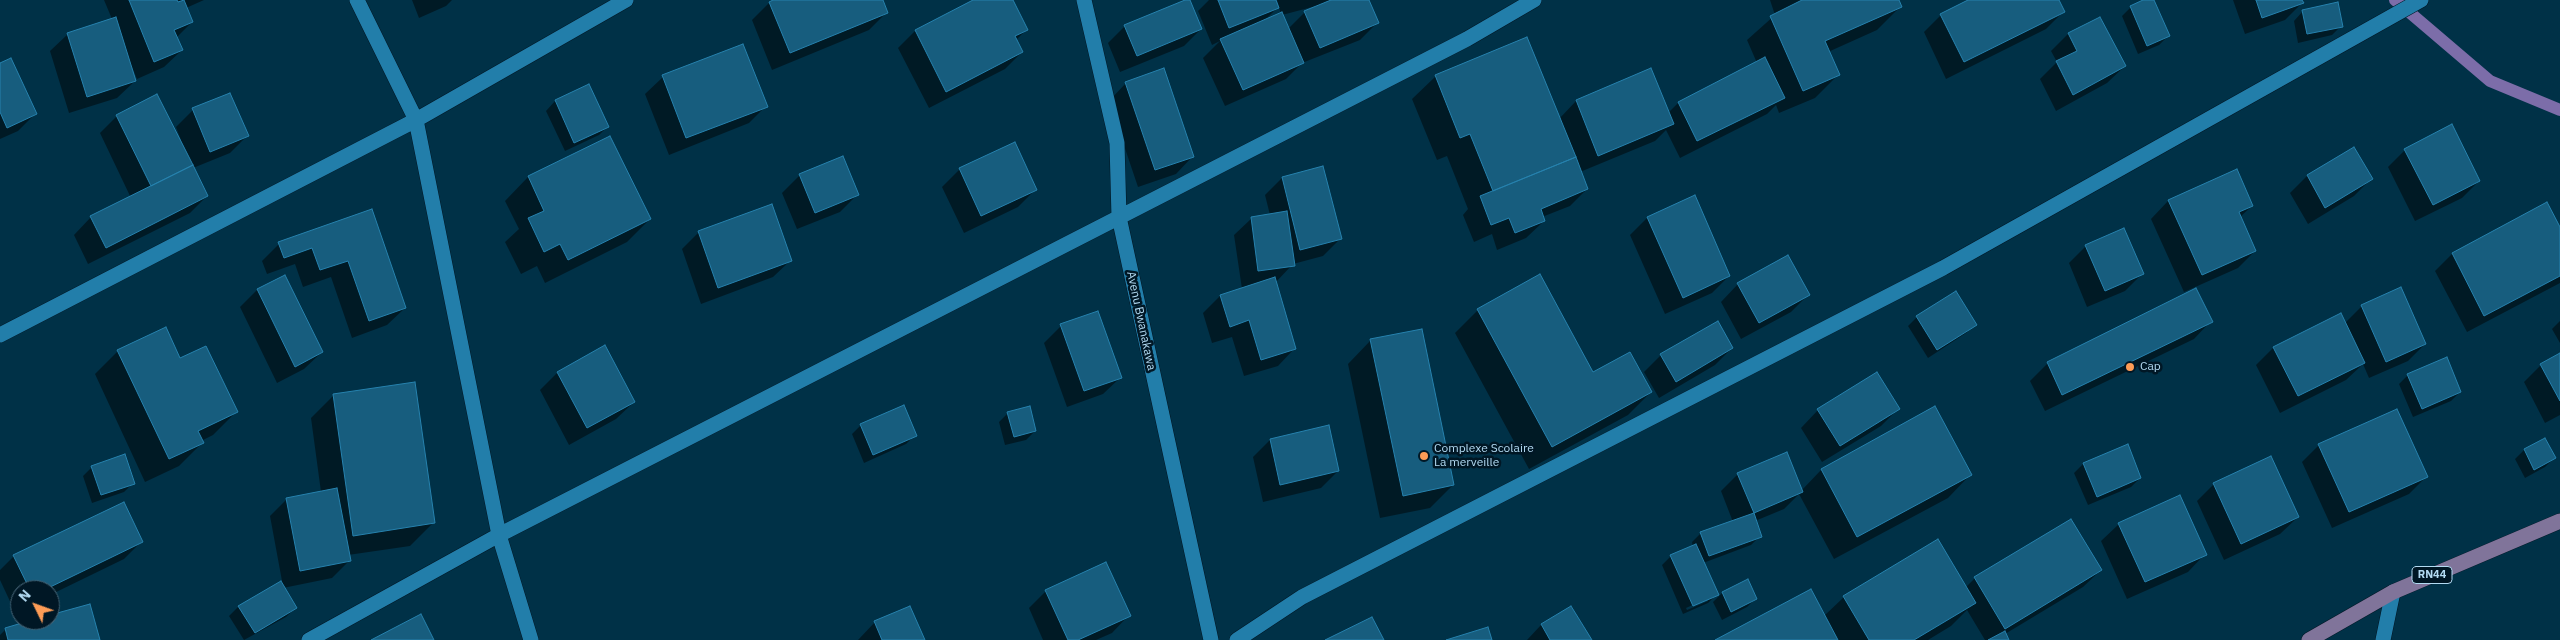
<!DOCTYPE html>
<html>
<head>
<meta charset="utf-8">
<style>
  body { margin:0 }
  #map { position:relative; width:2560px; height:640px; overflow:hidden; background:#003147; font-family:"IBM Plex Sans",sans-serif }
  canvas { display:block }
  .north { position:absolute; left:10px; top:580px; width:50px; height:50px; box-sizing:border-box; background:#001725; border:1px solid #476577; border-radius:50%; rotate:312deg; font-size:14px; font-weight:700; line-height:20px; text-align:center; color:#b2daf2 }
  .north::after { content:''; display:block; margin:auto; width:18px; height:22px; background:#fd9c56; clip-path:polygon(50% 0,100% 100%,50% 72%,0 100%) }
</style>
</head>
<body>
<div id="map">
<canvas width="2560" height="640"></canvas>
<div class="north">N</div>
</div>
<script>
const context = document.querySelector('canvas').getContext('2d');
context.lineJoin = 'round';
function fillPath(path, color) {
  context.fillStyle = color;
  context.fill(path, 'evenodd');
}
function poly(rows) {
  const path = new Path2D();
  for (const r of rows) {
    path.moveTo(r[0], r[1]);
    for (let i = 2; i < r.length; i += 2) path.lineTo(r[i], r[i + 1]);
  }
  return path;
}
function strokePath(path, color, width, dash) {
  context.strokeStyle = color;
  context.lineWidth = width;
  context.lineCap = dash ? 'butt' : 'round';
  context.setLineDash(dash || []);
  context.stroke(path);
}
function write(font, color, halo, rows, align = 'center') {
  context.font = font + ' "IBM Plex Sans",sans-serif';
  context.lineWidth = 5;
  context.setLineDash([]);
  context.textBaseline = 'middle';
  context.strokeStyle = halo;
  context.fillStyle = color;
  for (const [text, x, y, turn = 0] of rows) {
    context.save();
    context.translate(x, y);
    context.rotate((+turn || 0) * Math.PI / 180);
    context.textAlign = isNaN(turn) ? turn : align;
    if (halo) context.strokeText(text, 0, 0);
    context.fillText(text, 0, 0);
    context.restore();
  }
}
fillPath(poly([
  [104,0,204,0,186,8,192,22,176,38,182,50,164,67,137,79,132,67,131,68,135,81,117,98,69,113,50,51,68,34,112,19],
  [412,0,452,0,446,6,419,18],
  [776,0,882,0,887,12,869,30,772,70,752,20,769,3],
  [976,0,1011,0,1026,30,1016,40,1022,52,1005,69,929,108,898,48,915,31],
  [1189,0,1201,29,1184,46,1120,72,1108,43,1125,26],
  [1209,0,1274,0,1277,8,1264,21,1281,14,1277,0,1367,0,1377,23,1360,40,1302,63,1286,79,1225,106,1203,58,1220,41,1212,45,1198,11],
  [1316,6,1305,12,1288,29,1282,15],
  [1770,0,1897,0,1900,7,1877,30,1828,52,1838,75,1815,98,1779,113,1776,105,1767,114,1680,158,1666,130,1655,141,1580,172,1587,189,1570,206,1542,217,1544,221,1526,238,1497,250,1492,234,1474,242,1463,215,1468,209,1447,156,1437,160,1412,99,1436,76,1559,119,1576,101,1668,113,1678,103,1757,63,1747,40,1775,15],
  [1971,0,2057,0,2063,12,2046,29,1946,79,1924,32,1941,15],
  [2146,0,2152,0,2168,36,2159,45,2138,54,2122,16,2131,7],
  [2233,0,2301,0,2302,3,2285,20,2245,34],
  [2303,11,2341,26,2332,35,2298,43,2294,21],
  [2099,18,2125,66,2107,83,2056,111,2040,79,2057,62,2051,51,2068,34],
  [742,45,766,106,749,123,669,155,645,94,663,77],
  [0,64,35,114,18,131,0,139],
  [1126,83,1193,156,1176,174,1138,187,1109,101],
  [589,86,608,126,599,135,565,151,546,111,555,101],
  [193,110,247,136,230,153,193,168,207,196,190,213,88,264,74,235,91,217,131,198,100,133,117,116,179,141,181,140,176,127],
  [610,137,650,219,627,242,545,283,537,266,521,274,505,242,519,229,505,201,528,177],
  [2354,149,2371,179,2354,196,2308,224,2290,193,2307,176],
  [2405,150,2479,181,2462,198,2415,221,2388,167],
  [842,158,857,195,840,212,797,229,782,193,799,176],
  [960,169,1035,190,1018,207,964,233,942,187],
  [2237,171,2252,206,2240,217,2255,251,2238,268,2184,292,2151,219,2168,201],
  [1282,178,1341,238,1323,256,1293,264,1276,282,1295,348,1278,366,1244,376,1232,337,1212,343,1203,313,1220,296,1242,289,1234,235,1252,218,1270,215,1265,195],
  [371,211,405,308,387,325,352,338,331,277,303,287,295,264,267,274,262,261,279,244],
  [1647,218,1729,276,1712,293,1665,314,1630,235],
  [2560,230,2560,283,2467,332,2435,271,2452,254],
  [699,232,791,260,773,277,701,304,682,249],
  [2086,246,2143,273,2125,291,2087,307,2069,263],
  [284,277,322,352,304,369,277,383,240,307,257,290],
  [1738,284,1808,295,1791,312,1741,339,1721,302],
  [2196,290,2211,321,2194,339,2045,411,2030,381,2047,364],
  [2362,306,2425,344,2408,361,2369,378,2363,364,2346,380,2280,413,2256,365,2273,348,2340,315,2344,324],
  [1478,310,1592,374,1651,392,1628,415,1529,469,1455,333],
  [1917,317,1975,324,1966,333,1928,358,1908,326],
  [2560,321,2560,343,2552,329],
  [1061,326,1121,377,1103,394,1067,407,1044,343],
  [1371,340,1453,485,1430,508,1380,518,1348,364],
  [1732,348,1715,365,1659,398,1644,372,1661,355],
  [118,351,180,360,236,412,213,435,201,441,202,443,179,466,145,482,95,374],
  [2560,355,2560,415,2545,423,2524,382,2541,365],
  [557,373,634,402,616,419,569,445,540,390],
  [2408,375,2460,392,2451,401,2413,417,2399,384],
  [334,395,433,523,410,546,348,555,349,561,332,578,283,588,295,608,286,617,244,640,229,616,238,607,282,581,270,516,287,499,321,492,311,418],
  [1935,408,1971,474,1948,498,1834,559,1799,494,1784,509,1755,521,1760,536,1751,545,1703,563,1717,594,1708,603,1683,614,1662,565,1671,556,1693,547,1692,542,1701,533,1733,522,1721,491,1738,474,1801,491,1821,470],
  [1708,598,1708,601,1687,610,1686,608],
  [1898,409,1881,426,1822,462,1801,428,1818,410],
  [1008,413,1035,431,1026,440,1005,445,999,422],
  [861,425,915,435,906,444,864,463,852,434],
  [1270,440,1338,471,1321,488,1263,502,1253,457],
  [2544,440,2554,458,2545,467,2525,478,2515,459,2524,450],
  [2319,445,2426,477,2409,494,2332,528,2302,462],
  [2083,464,2140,478,2131,487,2088,505,2074,473],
  [92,467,133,483,124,492,92,503,83,476],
  [2214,484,2298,517,2280,534,2224,560,2197,501],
  [2070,521,2101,570,2083,587,2005,634,2008,640,1985,640,1967,610,1951,626,1928,640,1718,640,1824,616,1844,597,1965,588,1975,578],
  [2119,524,2205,554,2188,572,2127,599,2101,541],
  [141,542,124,559,50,595,50,590,20,590,20,609,15,612,0,580,0,570,14,556],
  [1748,581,1756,598,1747,607,1722,620,1713,602,1722,593],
  [1046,591,1129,615,1112,633,1096,640,1043,640,1029,608],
  [1570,608,1590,640,1527,640,1541,625],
  [50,616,98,640,0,640,0,635,6,629,37,620,50,620],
  [875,622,924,640,858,640]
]), '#0007');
strokePath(poly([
  [2395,0,2490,81,2560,110]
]), '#7c6da9', 12);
const building = poly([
  [129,0,177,0,178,2,184,0,193,22,174,30,183,50,154,62,129,0],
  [773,0,883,0,888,13,790,53,769,2,773,0],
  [973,0,1013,0,1028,30,1015,36,1023,52,946,92,915,30,973,0],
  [1185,0,1190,0,1202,29,1137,56,1124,25,1185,0],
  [1218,0,1276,0,1279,8,1229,28,1218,0],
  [1331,0,1369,0,1379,23,1320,48,1304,11,1331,0],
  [1802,0,1899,0,1902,7,1825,41,1840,75,1803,91,1770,16,1802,0],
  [1968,0,2059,0,2065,12,1964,62,1940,14,1968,0],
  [2143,0,2154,0,2170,36,2147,46,2130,6,2143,0],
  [2256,0,2302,0,2304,3,2262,18,2256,0],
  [2338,2,2343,27,2307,34,2302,10,2338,2],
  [1282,12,1304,63,1243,90,1220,39,1282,12],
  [116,17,136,81,87,97,67,33,116,17],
  [2100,17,2126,66,2073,95,2056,61,2077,51,2068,33,2100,17],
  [1527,37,1576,157,1493,191,1470,134,1460,138,1435,75,1527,37],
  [743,44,768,107,686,138,662,75,743,44],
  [1765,57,1785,98,1697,141,1678,102,1765,57],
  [11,58,37,114,7,128,0,112,0,63,11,58],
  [1164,68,1194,157,1155,170,1125,82,1164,68],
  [1651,68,1674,124,1598,156,1576,100,1651,68],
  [589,84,609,127,574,143,555,100,589,84],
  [230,93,249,136,210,152,192,108,230,93],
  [157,94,193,165,151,186,116,115,157,94],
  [2452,124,2480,181,2433,205,2404,149,2452,124],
  [610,136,651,219,568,260,560,244,544,252,528,218,544,211,528,176,610,136],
  [1015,142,1037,190,981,216,959,168,1015,142],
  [2354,147,2373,179,2325,208,2307,175,2354,147],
  [843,156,859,195,815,213,799,174,843,156],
  [1576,157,1588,189,1541,209,1545,221,1515,233,1509,218,1491,225,1480,196,1576,157],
  [193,165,208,196,106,248,90,216,193,165],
  [1323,166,1342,239,1300,250,1282,177,1323,166],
  [2237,169,2253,206,2239,212,2256,251,2202,275,2168,200,2237,169],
  [1695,195,1730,276,1683,298,1647,217,1695,195],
  [2547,202,2560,227,2560,276,2484,316,2452,253,2547,202],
  [772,204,792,261,718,288,698,231,772,204],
  [372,209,406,308,369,321,348,261,320,270,312,248,284,258,278,242,372,209],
  [1287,211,1295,266,1258,271,1251,217,1287,211],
  [2124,228,2144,274,2105,291,2085,245,2124,228],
  [1788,255,1810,295,1759,323,1737,283,1788,255],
  [1540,274,1593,372,1630,352,1652,392,1552,447,1477,309,1540,274],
  [285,275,323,352,295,367,257,289,285,275],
  [1275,277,1296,349,1261,360,1249,320,1230,327,1220,295,1275,277],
  [2401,287,2426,344,2386,362,2361,305,2401,287],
  [2196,288,2213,322,2062,395,2047,362,2196,288],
  [1956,291,1977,325,1937,350,1916,316,1956,291],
  [1098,311,1122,378,1084,391,1060,324,1098,311],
  [2341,313,2365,363,2298,396,2273,347,2341,313],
  [1718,321,1733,348,1676,382,1660,354,1718,321],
  [166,327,180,358,206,346,238,412,198,431,204,443,169,459,117,350,166,327],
  [1422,329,1454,485,1403,496,1370,339,1422,329],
  [605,345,635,402,587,428,557,372,605,345],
  [2560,353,2560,401,2540,364,2560,353],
  [2447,357,2461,392,2422,409,2407,374,2447,357],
  [1877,372,1900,409,1840,446,1817,409,1877,372],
  [415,382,435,523,353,536,333,394,415,382],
  [904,405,917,436,873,455,860,424,904,405],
  [1030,406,1036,431,1014,437,1007,412,1030,406],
  [1935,406,1972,475,1857,537,1821,469,1935,406],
  [2397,409,2428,477,2349,512,2318,444,2397,409],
  [1329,425,1339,471,1280,485,1270,439,1329,425],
  [2545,438,2556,458,2534,470,2524,449,2545,438],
  [2128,444,2141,478,2097,497,2083,463,2128,444],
  [1787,452,1803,492,1754,513,1737,473,1787,452],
  [125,454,135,484,101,495,91,466,125,454],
  [2271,456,2299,517,2241,544,2213,483,2271,456],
  [337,488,351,561,300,571,286,498,337,488],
  [2180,495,2207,555,2145,582,2118,523,2180,495],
  [124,502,143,542,44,590,30,590,13,555,124,502],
  [1754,513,1762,537,1709,556,1700,532,1754,513],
  [2071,519,2102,570,2005,629,1974,577,2071,519],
  [1938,539,1976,603,1914,640,1869,640,1843,596,1938,539],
  [1696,544,1719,595,1693,606,1670,555,1696,544],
  [1106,562,1131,616,1078,640,1068,640,1045,590,1106,562],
  [1748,579,1757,599,1731,612,1722,592,1748,579],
  [281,581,297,608,255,633,238,606,281,581],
  [1811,589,1838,640,1715,640,1811,589],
  [90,604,100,640,8,640,5,628,32,620,50,620,50,615,90,604],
  [910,606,925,640,882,640,874,621,910,606],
  [1571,606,1592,640,1550,640,1541,624,1571,606],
  [421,614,434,640,371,640,421,614],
  [1372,617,1384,640,1325,640,1372,617],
  [1488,627,1492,640,1446,640,1488,627],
  [2005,631,2009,640,1988,640,2005,631]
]);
fillPath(building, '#175d7e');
strokePath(building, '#2682ae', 1);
const minor = poly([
  [357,0,416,120,499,535,531,640],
  [1084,0,1117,143,1119,217,1211,640],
  [0,335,416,120,626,0],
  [309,640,499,535,1467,39,1534,0],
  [1237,640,1302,597,1943,268,2421,0],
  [2383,640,2393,592]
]);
const primary = poly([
  [2309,640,2393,592,2560,521]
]);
strokePath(minor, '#001725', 16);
strokePath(primary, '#001725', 16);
strokePath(minor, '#227eaa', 15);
strokePath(primary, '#80749a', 15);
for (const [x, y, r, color] of [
  [2130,367,5,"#fd9c56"],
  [1424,456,5,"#fd9c56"]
]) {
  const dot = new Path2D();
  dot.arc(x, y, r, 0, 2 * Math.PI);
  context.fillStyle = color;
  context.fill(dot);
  strokePath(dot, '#001725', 2);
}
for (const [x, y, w] of [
  [2432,575,40]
]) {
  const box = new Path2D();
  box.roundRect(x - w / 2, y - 8.5, w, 17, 4);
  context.fillStyle = '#001725';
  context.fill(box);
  strokePath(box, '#b2daf2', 1);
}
write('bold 11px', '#b2daf2', null, [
  ["RN44",2432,575]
]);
write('12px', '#b2daf2', '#001725', [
  ["Avenu Bwanakawa",1141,321,78]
]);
write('12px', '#b2daf2', '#001725', [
  ["Cap",2140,367],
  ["Complexe Scolaire",1434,449],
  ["La merveille",1434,463]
], 'left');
</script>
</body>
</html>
